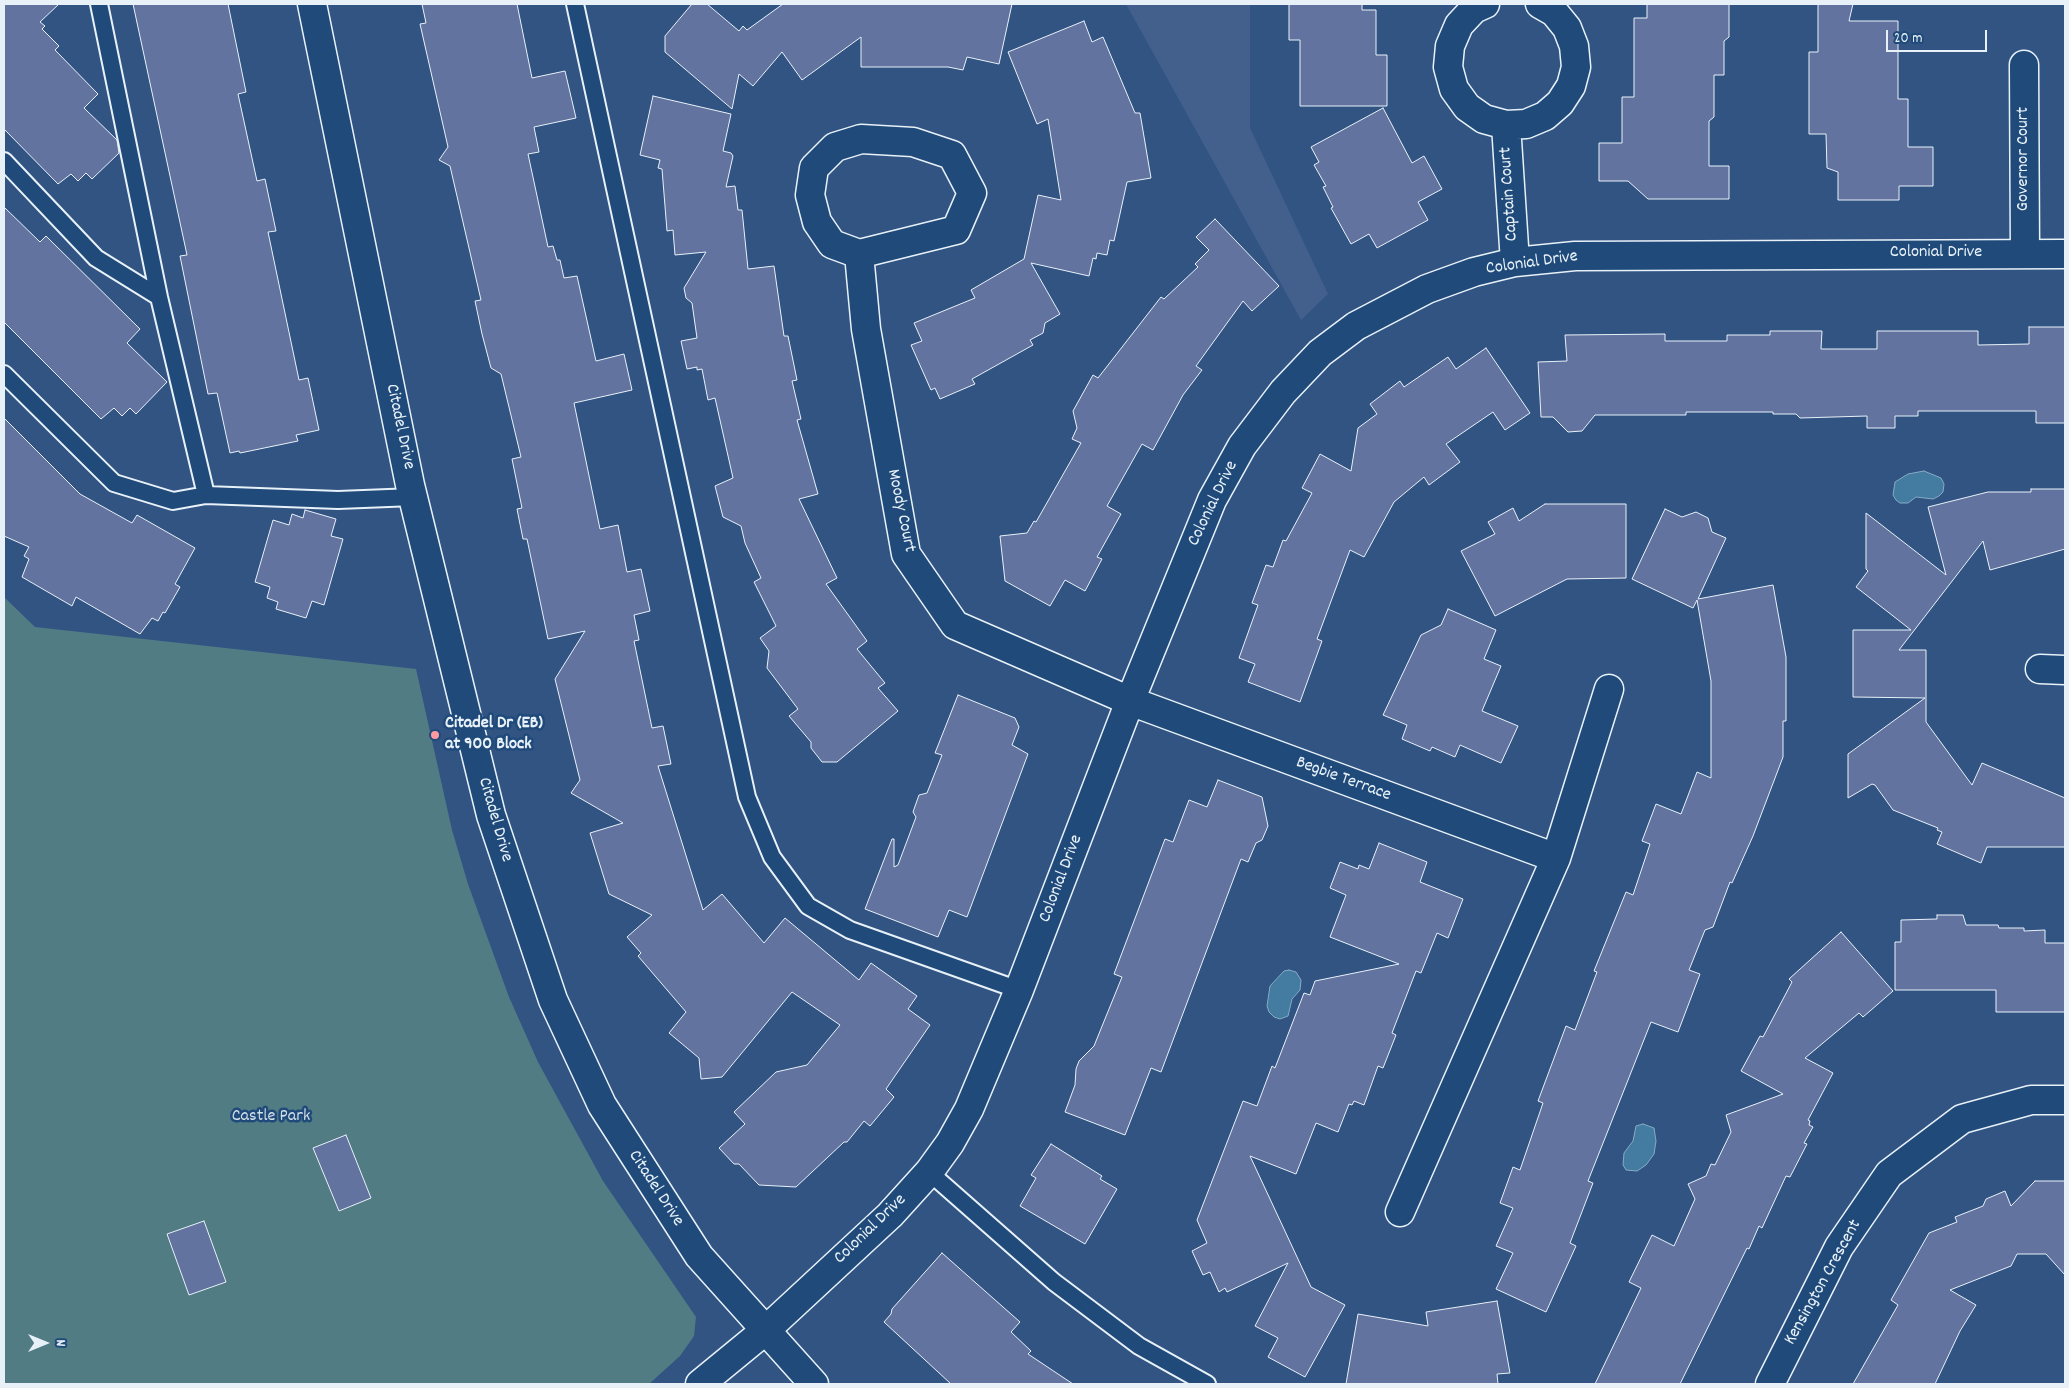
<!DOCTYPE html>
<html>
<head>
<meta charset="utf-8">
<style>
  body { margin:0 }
  #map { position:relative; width:2069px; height:1388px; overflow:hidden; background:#315483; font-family:Dekko,sans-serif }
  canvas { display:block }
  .frame { position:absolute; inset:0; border:5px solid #e8f1f8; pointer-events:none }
  .north { position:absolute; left:20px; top:1318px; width:50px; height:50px; -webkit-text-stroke:4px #1f4a7a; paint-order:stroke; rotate:90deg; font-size:14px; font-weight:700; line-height:20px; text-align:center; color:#e8f1f8 }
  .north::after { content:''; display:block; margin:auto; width:18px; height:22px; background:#e8f1f8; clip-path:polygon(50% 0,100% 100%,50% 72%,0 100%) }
  .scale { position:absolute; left:1886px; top:30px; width:101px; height:22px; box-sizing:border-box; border:2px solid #e8f1f8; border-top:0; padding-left:6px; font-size:15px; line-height:18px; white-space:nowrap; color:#e8f1f8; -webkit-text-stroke:4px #1f4a7a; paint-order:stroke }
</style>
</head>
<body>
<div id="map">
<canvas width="2069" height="1388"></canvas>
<div class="frame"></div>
<div class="north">N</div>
<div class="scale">20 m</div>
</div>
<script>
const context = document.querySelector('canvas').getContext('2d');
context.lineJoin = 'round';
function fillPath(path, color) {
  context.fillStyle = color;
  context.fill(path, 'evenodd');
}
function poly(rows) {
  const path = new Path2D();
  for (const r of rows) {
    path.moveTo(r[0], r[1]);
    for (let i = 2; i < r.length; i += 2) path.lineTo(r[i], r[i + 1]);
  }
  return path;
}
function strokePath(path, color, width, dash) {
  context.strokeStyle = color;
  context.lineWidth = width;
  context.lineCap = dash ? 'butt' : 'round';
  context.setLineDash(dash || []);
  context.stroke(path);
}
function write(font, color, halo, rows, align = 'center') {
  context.font = font + ' Dekko,sans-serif';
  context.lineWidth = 5;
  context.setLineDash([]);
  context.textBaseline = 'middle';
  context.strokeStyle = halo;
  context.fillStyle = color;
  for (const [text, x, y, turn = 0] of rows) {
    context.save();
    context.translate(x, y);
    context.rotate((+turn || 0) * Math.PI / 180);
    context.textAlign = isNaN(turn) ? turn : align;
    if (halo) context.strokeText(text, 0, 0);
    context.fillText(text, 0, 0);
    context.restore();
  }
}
fillPath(poly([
  [1126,4,1250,4,1250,128,1328,294,1301,320]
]), '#43608d');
fillPath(poly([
  [4,597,35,627,416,669,452,830,468,884,509,997,538,1062,603,1181,696,1317,694,1336,680,1356,649,1384,4,1384]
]), '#517c84');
const water = poly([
  [1924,471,1941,478,1944,484,1943,492,1939,496,1933,499,1916,497,1908,503,1900,503,1896,500,1893,495,1895,482,1908,474,1924,471],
  [1289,970,1296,972,1301,980,1300,990,1292,999,1288,1016,1280,1019,1274,1017,1269,1012,1267,1006,1270,986,1284,971,1289,970],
  [1643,1124,1654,1128,1656,1141,1654,1154,1646,1165,1637,1171,1626,1170,1623,1165,1624,1153,1633,1141,1636,1126,1643,1124]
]);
fillPath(water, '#447ca1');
strokePath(water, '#86abc4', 1);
const building = poly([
  [4,4,59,4,40,22,45,26,42,29,59,46,55,50,98,94,84,108,117,140,119,153,92,179,86,173,78,181,71,174,58,184,4,129,4,4],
  [133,4,228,4,246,92,238,94,257,181,265,179,276,231,268,232,299,380,308,378,319,430,296,435,298,441,240,453,239,451,230,453,217,393,208,394,180,256,187,255,133,4],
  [422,4,517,4,532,78,565,71,576,118,534,127,539,152,528,154,548,247,553,246,557,260,560,260,564,278,577,276,596,361,624,354,632,390,574,403,600,529,618,525,627,572,641,569,650,611,634,615,639,640,634,641,652,728,663,726,671,764,658,766,703,910,722,894,764,943,785,918,859,980,871,963,917,996,908,1009,930,1025,886,1089,894,1097,870,1126,864,1121,847,1142,844,1142,796,1187,759,1185,739,1164,734,1164,719,1148,745,1124,734,1112,776,1072,807,1065,840,1025,792,992,722,1077,701,1079,699,1058,669,1033,686,1012,638,956,641,953,627,937,652,915,609,894,590,833,623,823,571,793,580,780,555,679,585,631,548,639,527,539,523,539,517,509,522,508,512,459,521,457,508,403,501,374,491,368,482,334,475,301,481,300,450,166,439,160,448,147,420,24,426,23,422,4],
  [692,4,707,4,739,31,743,26,747,30,783,4,1012,4,999,64,967,57,963,70,948,67,861,67,861,37,802,80,782,52,753,86,739,74,732,109,665,52,665,36,692,4],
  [1289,4,1362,4,1362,10,1376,10,1376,55,1387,55,1387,106,1300,106,1300,40,1289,40,1289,4],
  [1647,4,1729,4,1729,37,1724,41,1724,75,1714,75,1714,117,1709,121,1709,166,1729,166,1729,199,1648,199,1628,181,1599,181,1599,143,1622,143,1622,97,1634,97,1634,18,1647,18,1647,4],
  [1818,4,1853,4,1849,21,1898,21,1898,99,1908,99,1908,147,1933,147,1933,186,1899,186,1899,200,1838,200,1838,172,1827,168,1826,134,1809,134,1809,52,1818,52,1818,4],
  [1084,21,1092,42,1103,37,1135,113,1140,113,1151,178,1127,182,1114,241,1110,240,1107,255,1097,253,1096,259,1093,258,1089,276,1031,263,1060,314,1045,323,1043,333,1030,340,1033,345,972,379,975,384,940,399,935,388,931,390,911,345,922,341,914,323,975,298,971,290,1024,259,1038,195,1061,200,1048,119,1037,124,1008,52,1084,21],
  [653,96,731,114,723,151,731,153,733,156,726,187,735,186,738,210,742,210,748,269,774,266,784,336,788,336,797,380,792,381,801,419,797,420,818,494,799,499,837,578,826,584,867,641,857,649,885,683,878,688,898,711,837,762,822,762,811,748,811,742,789,716,798,709,767,668,769,651,760,638,776,626,754,582,761,578,745,543,741,526,723,517,715,486,733,478,715,398,708,400,702,369,697,370,697,367,687,369,681,341,697,338,692,303,686,298,684,288,706,252,675,255,673,230,667,231,662,169,658,168,660,160,640,155,653,96],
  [1383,108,1412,163,1424,156,1442,189,1418,202,1428,220,1377,248,1369,234,1351,244,1331,208,1333,207,1323,187,1326,186,1314,165,1319,162,1311,147,1383,108],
  [4,207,40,242,46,236,140,329,127,343,167,382,136,414,130,408,122,416,114,408,101,419,4,322,4,207],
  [1215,219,1279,286,1252,311,1243,301,1196,366,1202,370,1183,395,1153,450,1142,444,1107,506,1121,514,1097,557,1102,559,1085,591,1065,580,1050,606,1005,581,1000,536,1027,533,1034,521,1036,522,1081,443,1072,439,1077,428,1073,411,1093,375,1098,378,1161,297,1164,299,1198,267,1195,264,1209,250,1196,237,1215,219],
  [2029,327,2065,327,2065,423,2036,423,2036,411,1918,411,1918,416,1895,416,1895,428,1867,428,1867,416,1800,418,1796,414,1773,414,1773,412,1686,412,1686,415,1595,415,1582,431,1568,432,1553,417,1541,417,1538,362,1567,361,1565,335,1665,334,1665,341,1727,341,1727,335,1770,335,1770,331,1822,331,1821,349,1877,349,1877,331,1978,331,1978,345,2029,344,2029,327],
  [1486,348,1530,413,1505,430,1493,412,1446,444,1460,462,1429,485,1424,477,1394,502,1364,557,1350,550,1317,639,1322,641,1300,702,1248,682,1255,664,1239,658,1258,605,1252,603,1266,565,1273,567,1283,540,1286,541,1312,493,1302,488,1320,454,1351,471,1358,428,1377,414,1370,404,1400,381,1404,387,1448,357,1456,369,1486,348],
  [4,418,80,494,132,523,137,515,195,548,175,584,180,587,165,613,163,612,158,621,152,618,140,634,76,597,72,606,22,577,29,559,24,556,29,547,4,536,4,418],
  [2031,489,2065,489,2065,549,1990,570,1983,541,1899,650,1926,650,1926,722,1972,785,1982,763,2065,798,2065,847,1987,847,1981,863,1937,844,1942,832,1937,830,1938,828,1893,810,1875,785,1872,784,1848,798,1848,754,1925,698,1853,697,1853,630,1911,630,1856,587,1868,571,1866,569,1866,513,1946,575,1928,507,1988,492,2031,492,2031,489],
  [1545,504,1626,504,1626,578,1567,579,1495,616,1461,551,1495,534,1488,522,1513,508,1519,521,1545,504],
  [1665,509,1682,517,1696,512,1708,518,1712,532,1726,538,1698,599,1773,585,1786,657,1786,721,1783,721,1783,757,1753,836,1732,883,1730,882,1713,927,1705,930,1689,970,1700,974,1678,1032,1651,1022,1588,1181,1593,1183,1570,1243,1576,1246,1546,1312,1496,1289,1513,1253,1496,1246,1513,1208,1500,1203,1513,1167,1520,1170,1543,1103,1538,1101,1566,1026,1575,1030,1597,972,1594,971,1626,892,1633,895,1650,844,1642,841,1656,804,1681,814,1697,772,1711,778,1711,681,1697,600,1693,608,1632,579,1665,509],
  [305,510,336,519,331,536,343,539,324,605,312,601,306,618,276,609,278,602,267,598,270,587,255,582,273,520,289,525,292,514,303,518,305,510],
  [1448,609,1496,630,1484,659,1501,666,1482,711,1518,726,1501,763,1460,745,1455,757,1432,747,1430,751,1402,739,1407,725,1383,715,1421,635,1441,625,1448,609],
  [958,695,1015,718,1019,727,1012,745,1028,754,967,917,949,910,938,937,865,909,892,839,894,839,894,867,898,865,916,817,913,812,919,795,927,793,942,755,935,753,958,695],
  [1218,780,1262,797,1268,826,1262,840,1256,843,1248,862,1241,859,1161,1072,1151,1068,1125,1135,1065,1112,1075,1085,1076,1069,1079,1061,1094,1046,1122,977,1114,974,1165,839,1173,842,1189,800,1207,807,1218,780],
  [1379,843,1427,862,1420,882,1463,899,1448,938,1437,933,1421,973,1416,971,1392,1033,1396,1035,1383,1068,1378,1066,1364,1105,1354,1101,1352,1105,1349,1104,1338,1132,1316,1123,1296,1174,1250,1156,1311,1287,1345,1305,1305,1377,1268,1357,1278,1338,1255,1326,1288,1263,1227,1292,1225,1288,1219,1292,1210,1272,1203,1275,1192,1251,1207,1243,1197,1220,1243,1101,1257,1106,1272,1066,1275,1068,1304,993,1310,995,1315,981,1399,964,1330,937,1346,895,1330,888,1340,862,1358,869,1359,865,1369,869,1379,843],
  [1937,915,1963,915,1966,925,1998,925,1999,928,2024,928,2024,931,2045,930,2045,943,2065,943,2065,1012,1996,1012,1996,990,1895,990,1895,942,1901,942,1901,920,1937,919,1937,915],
  [1841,932,1893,991,1863,1017,1859,1013,1805,1058,1833,1073,1808,1120,1810,1121,1809,1125,1813,1127,1804,1143,1807,1144,1790,1177,1786,1176,1762,1228,1759,1226,1749,1249,1747,1248,1680,1384,1595,1384,1641,1288,1629,1282,1652,1235,1674,1246,1695,1199,1688,1184,1706,1176,1711,1164,1715,1165,1731,1132,1726,1115,1783,1094,1741,1071,1760,1036,1763,1037,1792,982,1789,979,1841,932],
  [346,1135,371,1198,339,1211,313,1148,346,1135],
  [1051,1144,1102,1176,1100,1179,1117,1189,1085,1244,1020,1206,1036,1178,1031,1175,1051,1144],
  [2035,1181,2065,1181,2065,1275,2046,1254,2017,1254,2011,1266,1950,1290,1976,1305,1960,1331,1935,1384,1853,1384,1898,1305,1891,1300,1929,1233,1957,1222,1955,1217,1983,1206,1986,1199,2005,1191,2011,1206,2035,1181],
  [204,1221,226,1282,189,1295,167,1234,204,1221],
  [942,1253,1020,1322,1011,1332,1031,1351,1028,1354,1073,1384,951,1384,884,1322,891,1314,892,1309,942,1253],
  [1497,1301,1510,1373,1497,1374,1498,1384,1346,1384,1358,1314,1428,1326,1426,1312,1497,1301]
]);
fillPath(building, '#63739f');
strokePath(building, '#e8f1f8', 1);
const service = poly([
  [99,4,159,297,206,495,338,500,414,497],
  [575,4,747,797,772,857,808,906,850,930,1019,990],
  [4,161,96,258,159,297],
  [4,374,114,483,173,501,206,495],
  [929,1172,1054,1282,1139,1346,1207,1384]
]);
const minor = poly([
  [1485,4,1474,9,1459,25,1450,46,1448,67,1454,89,1467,107,1484,119,1506,125,1526,124,1545,116,1560,103,1571,86,1576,67,1574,46,1567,28,1554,12,1540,4],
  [2024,65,2025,254],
  [1506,125,1515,262],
  [859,254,832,244,817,222,810,195,814,168,835,147,861,139,913,142,952,155,972,193,956,230,859,254,866,329,906,554,955,625,1130,701,1556,858],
  [2040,669,2065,670],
  [1400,1212,1556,858,1609,689],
  [700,1384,767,1329,890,1215,929,1172,950,1143,969,1109,1019,990,1130,701,1212,500,1242,446,1283,392,1320,353,1356,326,1427,289,1474,272,1515,262,1575,256,2065,254],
  [1770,1384,1839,1247,1889,1174,1962,1119,2031,1100,2065,1100]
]);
const tertiary = poly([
  [312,4,410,485,491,815,553,1000,602,1105,699,1256,814,1384]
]);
strokePath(service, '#e8f1f8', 20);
strokePath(minor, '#e8f1f8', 31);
strokePath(tertiary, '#e8f1f8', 31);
strokePath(service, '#1f4a7a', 16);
strokePath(minor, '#1f4a7a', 28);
strokePath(tertiary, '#1f4a7a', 28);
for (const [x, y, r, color] of [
  [435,735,5,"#ff9aa2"]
]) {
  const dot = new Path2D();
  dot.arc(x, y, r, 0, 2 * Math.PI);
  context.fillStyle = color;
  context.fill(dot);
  strokePath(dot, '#1f4a7a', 2);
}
write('18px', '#e8f1f8', '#1f4a7a', [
  ["Governor Court",2025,159,-90],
  ["Captain Court",1510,194,-94],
  ["Colonial Drive",1936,254],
  ["Colonial Drive",1532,264,-8],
  ["Citadel Drive",399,427,78],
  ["Colonial Drive",1214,504,-64],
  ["Moody Court",900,511,78],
  ["Begbie Terrace",1343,780,20],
  ["Citadel Drive",494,820,74],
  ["Colonial Drive",1062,879,-69],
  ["Citadel Drive",655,1189,57],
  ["Colonial Drive",871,1230,-44],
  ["Kensington Crescent",1824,1283,-61]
]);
write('bold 18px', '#e8f1f8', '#1f4a7a', [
  ["Citadel Dr (EB)",445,725],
  ["at 900 Block",445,746]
], 'left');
write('18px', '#d1dfe7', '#1f4a7a', [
  ["Castle Park",271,1118]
]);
</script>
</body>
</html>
